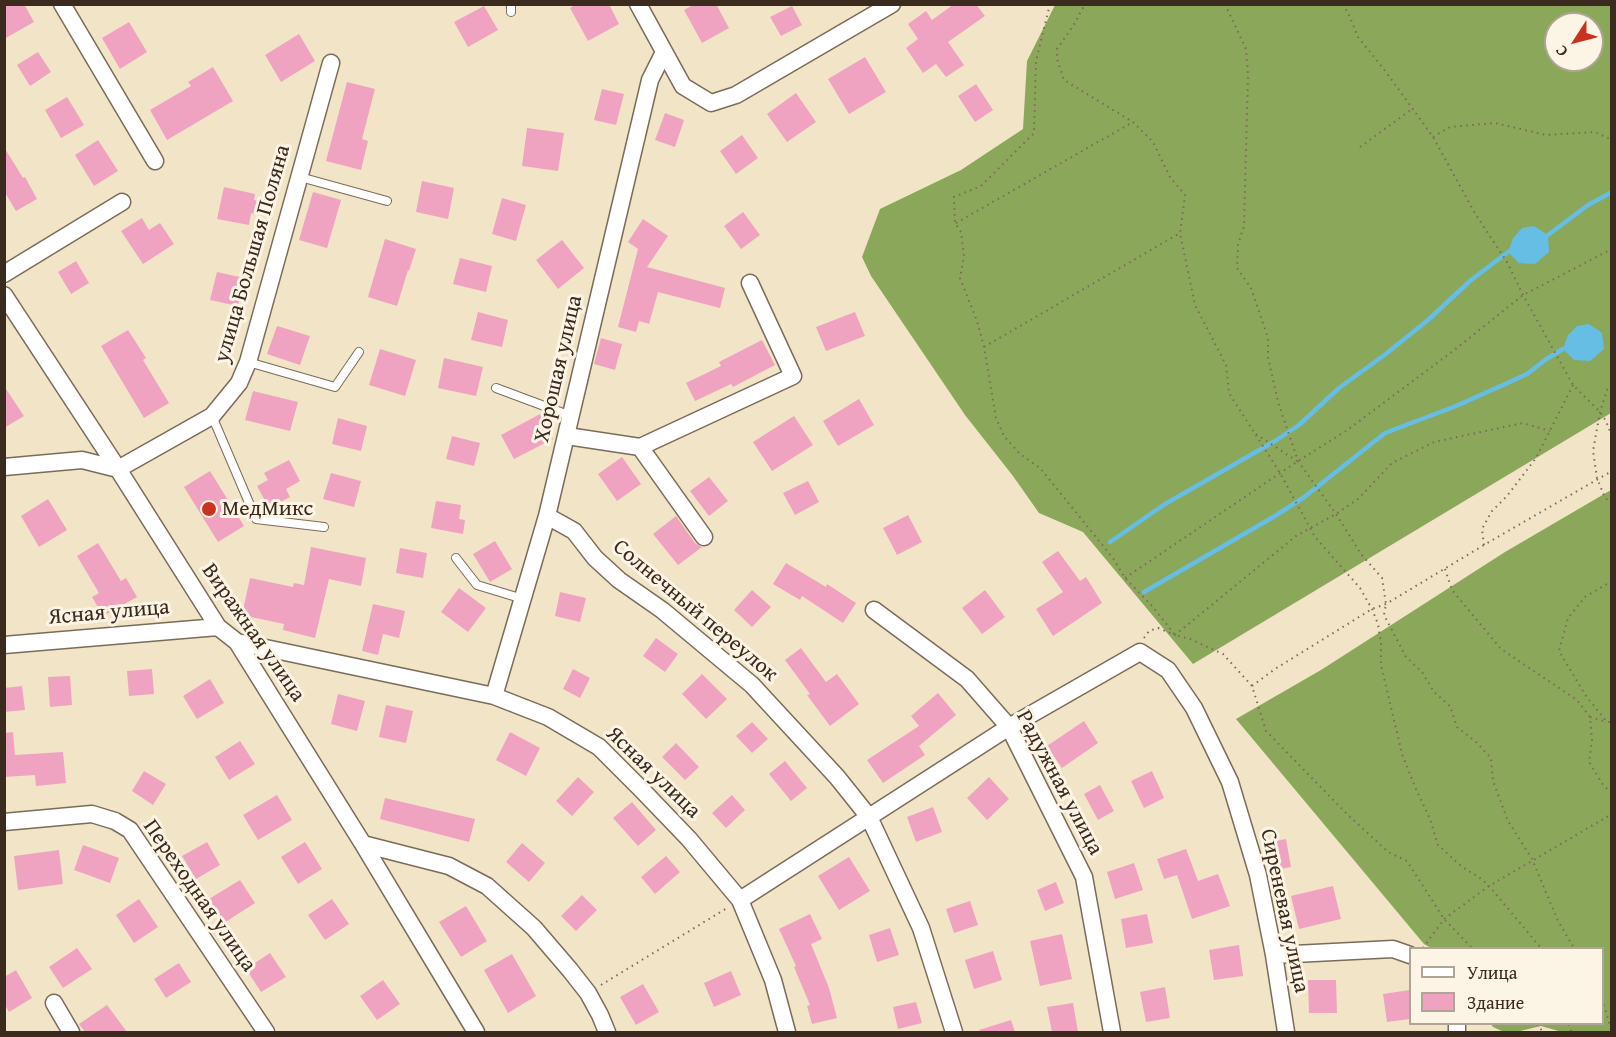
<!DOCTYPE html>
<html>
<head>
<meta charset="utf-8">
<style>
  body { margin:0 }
  #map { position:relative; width:1616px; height:1037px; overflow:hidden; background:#f2e4c7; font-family:"Gentium Book Plus",serif }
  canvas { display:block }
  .frame { position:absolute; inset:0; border:6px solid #3b2a1e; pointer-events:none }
  .legend { position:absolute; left:1409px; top:947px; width:195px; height:78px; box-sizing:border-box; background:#fcf5e5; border:2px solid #afa495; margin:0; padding:8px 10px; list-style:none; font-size:18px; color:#3b2a1e }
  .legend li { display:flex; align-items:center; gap:12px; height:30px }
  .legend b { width:30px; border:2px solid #afa495 }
  .north { position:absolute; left:1544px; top:12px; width:60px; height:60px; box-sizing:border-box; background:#fcf5e5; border:2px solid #afa495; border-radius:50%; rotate:234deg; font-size:16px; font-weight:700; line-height:24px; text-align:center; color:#3b2a1e }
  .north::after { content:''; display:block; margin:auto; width:21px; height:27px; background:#c8321e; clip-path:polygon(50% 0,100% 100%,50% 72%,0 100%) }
</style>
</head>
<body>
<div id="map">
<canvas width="1616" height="1037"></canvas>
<div class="frame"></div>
<ul class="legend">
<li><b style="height:8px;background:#fff"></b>Улица</li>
<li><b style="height:16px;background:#f0a3c0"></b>Здание</li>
</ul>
<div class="north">С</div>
</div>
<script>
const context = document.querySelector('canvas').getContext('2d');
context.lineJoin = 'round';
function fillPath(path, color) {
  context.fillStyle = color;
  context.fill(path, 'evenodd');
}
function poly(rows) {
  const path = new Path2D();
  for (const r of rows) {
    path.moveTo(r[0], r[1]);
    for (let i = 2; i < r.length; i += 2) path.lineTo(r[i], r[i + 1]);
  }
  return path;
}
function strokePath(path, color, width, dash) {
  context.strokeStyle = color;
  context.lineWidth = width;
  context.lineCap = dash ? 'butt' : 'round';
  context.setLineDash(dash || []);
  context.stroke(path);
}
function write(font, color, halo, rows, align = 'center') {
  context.font = font + ' "Gentium Book Plus",serif';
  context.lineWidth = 6;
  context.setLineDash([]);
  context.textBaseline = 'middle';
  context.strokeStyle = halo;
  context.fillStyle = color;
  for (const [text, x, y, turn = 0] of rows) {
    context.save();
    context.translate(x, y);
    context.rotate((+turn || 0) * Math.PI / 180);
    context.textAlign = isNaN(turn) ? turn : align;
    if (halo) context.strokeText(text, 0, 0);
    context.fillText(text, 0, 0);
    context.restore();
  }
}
fillPath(poly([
  [1055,5,1611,5,1611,413,1193,664,1083,532,1039,513,1013,476,965,415,871,276,862,257,880,209,961,170,1023,129,1027,61],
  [1556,24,1592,24,1592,60,1556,60],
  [1611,490,1611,1032,1562,1032,1541,1026,1516,1032,1504,1032,1493,1027,1491,1024,1602,1024,1602,948,1431,948,1424,944,1236,719,1321,670,1505,552]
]), '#8aa75a');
fillPath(poly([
  [1534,226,1548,235,1549,252,1535,264,1519,263,1508,252,1513,238,1522,228],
  [1589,324,1602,333,1604,349,1590,361,1574,360,1563,349,1568,335,1577,326]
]), '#67bee4');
strokePath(poly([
  [1548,235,1588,205,1612,192],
  [1110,542,1165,504,1275,441,1299,425,1339,388,1387,353,1428,320,1471,280,1508,252],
  [1144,592,1275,516,1303,498,1385,433,1456,406,1503,385,1527,374,1545,360,1563,349]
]), '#67bee4', 4.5);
fillPath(poly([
  [4,4,24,4,34,22,4,39],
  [577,4,609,4,619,24,588,41,570,8],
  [695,4,716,4,729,28,702,43,684,10],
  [954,4,976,4,985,16,948,42,964,65,946,77,936,64,923,73,906,48,918,39,908,24,926,11,932,20],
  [484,6,498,30,468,47,454,22],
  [792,6,802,25,781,36,770,17],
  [129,22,147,52,120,69,102,38],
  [299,34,315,61,281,82,265,55],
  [38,52,51,72,30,86,17,65],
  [865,57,886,92,849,114,828,79],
  [213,67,233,101,167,140,150,110,191,86,188,82],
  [347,82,375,89,362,139,368,141,361,170,326,161],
  [976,84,993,110,975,122,958,96],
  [602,89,624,94,616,125,594,120],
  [796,93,816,122,787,142,767,114],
  [67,97,84,125,61,138,45,110],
  [665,113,684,120,675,147,655,140],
  [527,128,564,133,558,171,522,166],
  [742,135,758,158,736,174,720,151],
  [98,140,118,171,94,186,75,155],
  [4,147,23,178,25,177,37,199,16,211,4,191],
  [422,181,454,188,448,219,416,212],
  [224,187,255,194,254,200,262,202,259,215,251,213,249,225,217,219],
  [313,192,341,200,327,248,299,240],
  [502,198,526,205,516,241,492,234],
  [743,212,760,235,741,249,724,226],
  [142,218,149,230,160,223,174,244,143,264,121,231],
  [643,219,668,236,647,267,725,288,720,308,658,292,649,324,639,321,636,332,618,327,638,249,628,242],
  [385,239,416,249,409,271,408,270,397,306,368,297],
  [562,240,584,268,558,289,536,260],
  [460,258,492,266,486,292,453,284],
  [76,261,89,283,71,294,58,272],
  [217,272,244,278,238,306,210,300],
  [478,312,508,320,502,347,471,340],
  [855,312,865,336,826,351,816,327],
  [277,326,310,336,300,365,267,354],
  [128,330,146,358,143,360,169,403,144,418,101,346],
  [601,338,622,344,615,370,594,364],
  [762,340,775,365,733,387,731,384,695,401,686,383,721,366,719,362],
  [380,349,416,360,405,396,369,385],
  [444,358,483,367,476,396,438,388],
  [4,386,24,416,4,428],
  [253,391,298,402,290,431,245,420],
  [859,399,874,425,838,446,823,421],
  [540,414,553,439,514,459,501,435],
  [794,416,813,445,772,471,753,442],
  [338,418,367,426,361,451,332,444],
  [452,436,480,443,474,466,446,459],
  [622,457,641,484,617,501,598,474],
  [289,460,300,481,286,489,290,497,269,508,257,486,268,480,264,473],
  [210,471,244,526,218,542,184,487],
  [331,473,361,481,354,507,323,499],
  [709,477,728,501,709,516,690,491],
  [808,481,819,502,795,515,783,493],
  [48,499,67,530,39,547,21,516],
  [436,501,461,505,459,519,465,520,463,534,431,528],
  [908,515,922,542,897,555,883,528],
  [676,516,695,543,702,547,678,565,653,534],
  [495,541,512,569,490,582,473,554],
  [98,543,121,581,126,578,137,597,103,616,92,597,99,593,77,556],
  [311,547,366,558,361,586,329,579,315,638,283,630,284,624,242,615,250,578,293,587,294,583,304,585],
  [400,548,427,553,423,578,396,573],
  [1058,551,1080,581,1086,577,1102,603,1053,636,1036,609,1063,592,1042,562],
  [786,563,826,587,827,584,856,603,843,623,802,596,800,600,773,584],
  [459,588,486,608,468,632,441,612],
  [752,590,771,607,752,627,734,610],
  [985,590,1005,617,982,634,962,608],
  [560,592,586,598,580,622,555,616],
  [373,604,405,611,399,638,383,634,378,655,362,651],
  [656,638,678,654,665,672,643,656],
  [801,648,826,682,837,674,859,704,830,726,807,695,810,694,785,660],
  [152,669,154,694,129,696,127,671],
  [573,669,590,678,580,698,563,689],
  [702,674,727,699,706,719,682,694],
  [70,676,72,705,50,707,48,677],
  [210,679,224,703,197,719,183,696],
  [22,686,25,710,4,712,4,688],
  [938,693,956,715,919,746,925,755,883,783,867,760,919,726,911,716],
  [338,694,365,701,357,731,331,724],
  [386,705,413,711,406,743,379,737],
  [1084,721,1098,743,1062,768,1047,746],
  [752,722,768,739,752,753,736,736],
  [13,732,15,755,63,752,66,783,36,786,35,775,4,777,4,733],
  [510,732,540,748,526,776,496,760],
  [240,741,255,764,229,780,215,757],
  [676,743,699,767,685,780,662,757],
  [785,761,807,788,791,801,769,774],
  [144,771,166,784,153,805,132,791],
  [1152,771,1164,798,1144,808,1131,781],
  [578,777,594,792,572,816,556,801],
  [989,777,1009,799,987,820,967,798],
  [1100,785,1114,811,1098,820,1084,794],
  [277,795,292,820,258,840,243,815],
  [732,795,745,810,726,828,712,813],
  [385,798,475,819,469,842,380,819],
  [632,802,656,830,638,846,613,818],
  [933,807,942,832,916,842,907,817],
  [1286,839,1291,867,1275,870,1270,842],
  [207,842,220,865,196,879,182,856],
  [305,842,322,869,298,884,281,857],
  [522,843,545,863,529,882,506,862],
  [83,845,119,858,110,883,74,870],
  [1186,849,1198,881,1218,874,1230,906,1192,919,1177,875,1164,879,1157,859],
  [59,850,63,884,18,890,14,856],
  [666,856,680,872,655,894,641,877],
  [849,857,870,891,839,910,818,876],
  [1134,863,1143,890,1115,899,1107,872],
  [240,880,255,903,224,923,209,899],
  [1056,882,1064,903,1045,911,1037,890],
  [1333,886,1341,919,1299,929,1291,896],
  [582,895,597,910,576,931,561,916],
  [139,899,158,927,134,943,116,915],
  [332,899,349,924,325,940,308,915],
  [970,901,978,925,954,933,946,909],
  [466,906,487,941,461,957,439,922],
  [810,914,822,939,811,944,829,988,837,1018,812,1024,807,1006,810,1005,794,967,796,966,779,929],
  [1147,914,1153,943,1126,948,1121,919],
  [890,928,899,955,877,962,869,935],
  [1062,934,1072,979,1040,986,1030,941],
  [1239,945,1243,976,1214,980,1209,950],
  [77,948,92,969,63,988,49,967],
  [993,951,1002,980,974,989,965,960],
  [270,953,286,977,261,992,246,969],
  [512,954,536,996,508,1013,484,970],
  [179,963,191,982,166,998,154,979],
  [16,970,32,998,9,1012,4,1003,4,977],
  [731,971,741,995,714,1007,704,983],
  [383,980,400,1004,377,1020,360,996],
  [1308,980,1336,980,1337,1013,1309,1013],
  [643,984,659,1012,636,1025,620,997],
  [1165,987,1170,1018,1146,1022,1140,992],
  [1410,990,1410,1019,1387,1022,1383,994],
  [916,1002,922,1023,898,1029,893,1007],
  [1073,1003,1078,1032,1052,1032,1047,1007],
  [107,1005,127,1032,85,1032,79,1024],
  [1011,1020,1015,1032,980,1032,979,1030]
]), '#f0a3c0');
const lane = poly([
  [511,4,511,12],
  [300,177,387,201],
  [248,362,335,387,359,352],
  [496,388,571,416],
  [212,416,256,519,324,527],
  [456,558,477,585,523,599]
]);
const street = poly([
  [62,4,155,161],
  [638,4,683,86,711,103,736,95,892,4],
  [4,274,122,202],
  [4,295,118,469,218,627,237,642,363,844,476,1032],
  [567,436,640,447,793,376,750,283],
  [640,447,704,537],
  [4,467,82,460,118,469,212,416,239,383,248,362,331,63],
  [547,516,574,531,595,558,619,580,662,610,752,685,837,777,869,817,921,928,954,1032],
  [874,610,967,679,1009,727,1084,877,1112,1032],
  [237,642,494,696,548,717,599,747,641,789,689,839,740,900,773,980,787,1032],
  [4,645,218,627],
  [494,696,547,516,650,80,664,52],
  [4,822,92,814,115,821,130,830,266,1032],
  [363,844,449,866,487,886,534,928,570,970,588,993,600,1015,607,1032],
  [740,900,1009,727,1140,652,1168,670,1194,708,1230,782,1258,875,1274,955,1286,1032],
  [1274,955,1393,949,1410,955],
  [54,1003,71,1032],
  [1457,1032,1457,1024]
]);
strokePath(lane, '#7b6b59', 10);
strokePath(street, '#7b6b59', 19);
strokePath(poly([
  [1050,4,1036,61,1034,133,981,186,954,197,955,223,961,232,964,256,960,278,977,321,984,347,996,418,1004,436,1020,454,1040,468,1113,558,1125,578,1152,606,1175,635,1190,639,1223,654,1252,686,1266,731,1346,813,1388,852,1407,861,1444,919,1472,948],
  [1088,4,1082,9,1075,23,1057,49,1057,59,1064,80,1133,122,1153,142,1170,177,1185,195,1180,233,1195,305,1226,365,1229,393,1280,473,1315,537,1360,588,1372,609,1378,624,1381,644,1381,665,1402,754,1415,787,1430,819,1438,845,1461,866,1480,878,1489,886,1541,948],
  [1225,4,1246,49,1248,75,1244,226,1238,245,1237,268,1251,288,1268,338,1268,357,1278,402,1298,461,1336,514,1361,554,1382,578,1386,604,1384,615,1406,657,1422,672,1434,692,1450,706,1457,727,1476,742,1491,758,1493,781,1508,821,1532,859,1558,921,1574,948],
  [1343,4,1349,15,1358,37,1386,72,1433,137,1476,215,1507,262,1523,295,1573,385,1600,412,1606,421,1612,437],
  [1433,137,1450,127,1495,123,1546,135,1595,132,1612,140],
  [1360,147,1412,109],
  [956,223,1133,122],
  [984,347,1180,233],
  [1612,385,1607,390,1600,412,1593,451,1597,478,1605,498,1612,503],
  [1256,434,1297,461],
  [1484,545,1482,529,1492,511,1507,496,1536,458,1573,385],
  [1445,569,1452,590,1501,649,1577,700,1590,717,1592,740,1589,762,1603,785,1612,793],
  [1125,578,1298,461,1346,431,1453,351,1523,295,1612,249],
  [1612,581,1585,597,1568,618,1559,651,1586,696,1607,722,1612,722],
  [1144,638,1149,631,1158,628,1175,635,1296,536,1336,514,1358,499,1392,463,1434,442,1523,423,1550,431],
  [1252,686,1275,669,1372,609,1386,604,1484,545,1612,471],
  [1590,717,1607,722],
  [1423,948,1444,919,1489,886,1612,814],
  [601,985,727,908],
  [1602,999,1612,1032],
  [1537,1024,1543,1032],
  [1569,1024,1571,1032]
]), '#7b6b59', 2, [1.5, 4.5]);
strokePath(lane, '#fff', 8);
strokePath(street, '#fff', 16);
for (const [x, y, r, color] of [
  [209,509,8,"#c8321e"]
]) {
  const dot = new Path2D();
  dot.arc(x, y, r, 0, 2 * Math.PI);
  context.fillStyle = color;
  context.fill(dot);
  strokePath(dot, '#fcf5e5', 2);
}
write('22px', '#3b2a1e', '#fcf5e5', [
  ["улица Большая Поляна",253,254,-74],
  ["Хорошая улица",559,369,-77],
  ["Солнечный переулок",695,611,40],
  ["Ясная улица",109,613,-5],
  ["Виражная улица",253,633,55],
  ["Ясная улица",653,773,44],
  ["Радужная улица",1059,783,62],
  ["Переходная улица",199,896,55],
  ["Сиреневая улица",1284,911,78]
]);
write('22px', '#3b2a1e', '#fcf5e5', [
  ["МедМикс",222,509]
], 'left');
</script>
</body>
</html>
